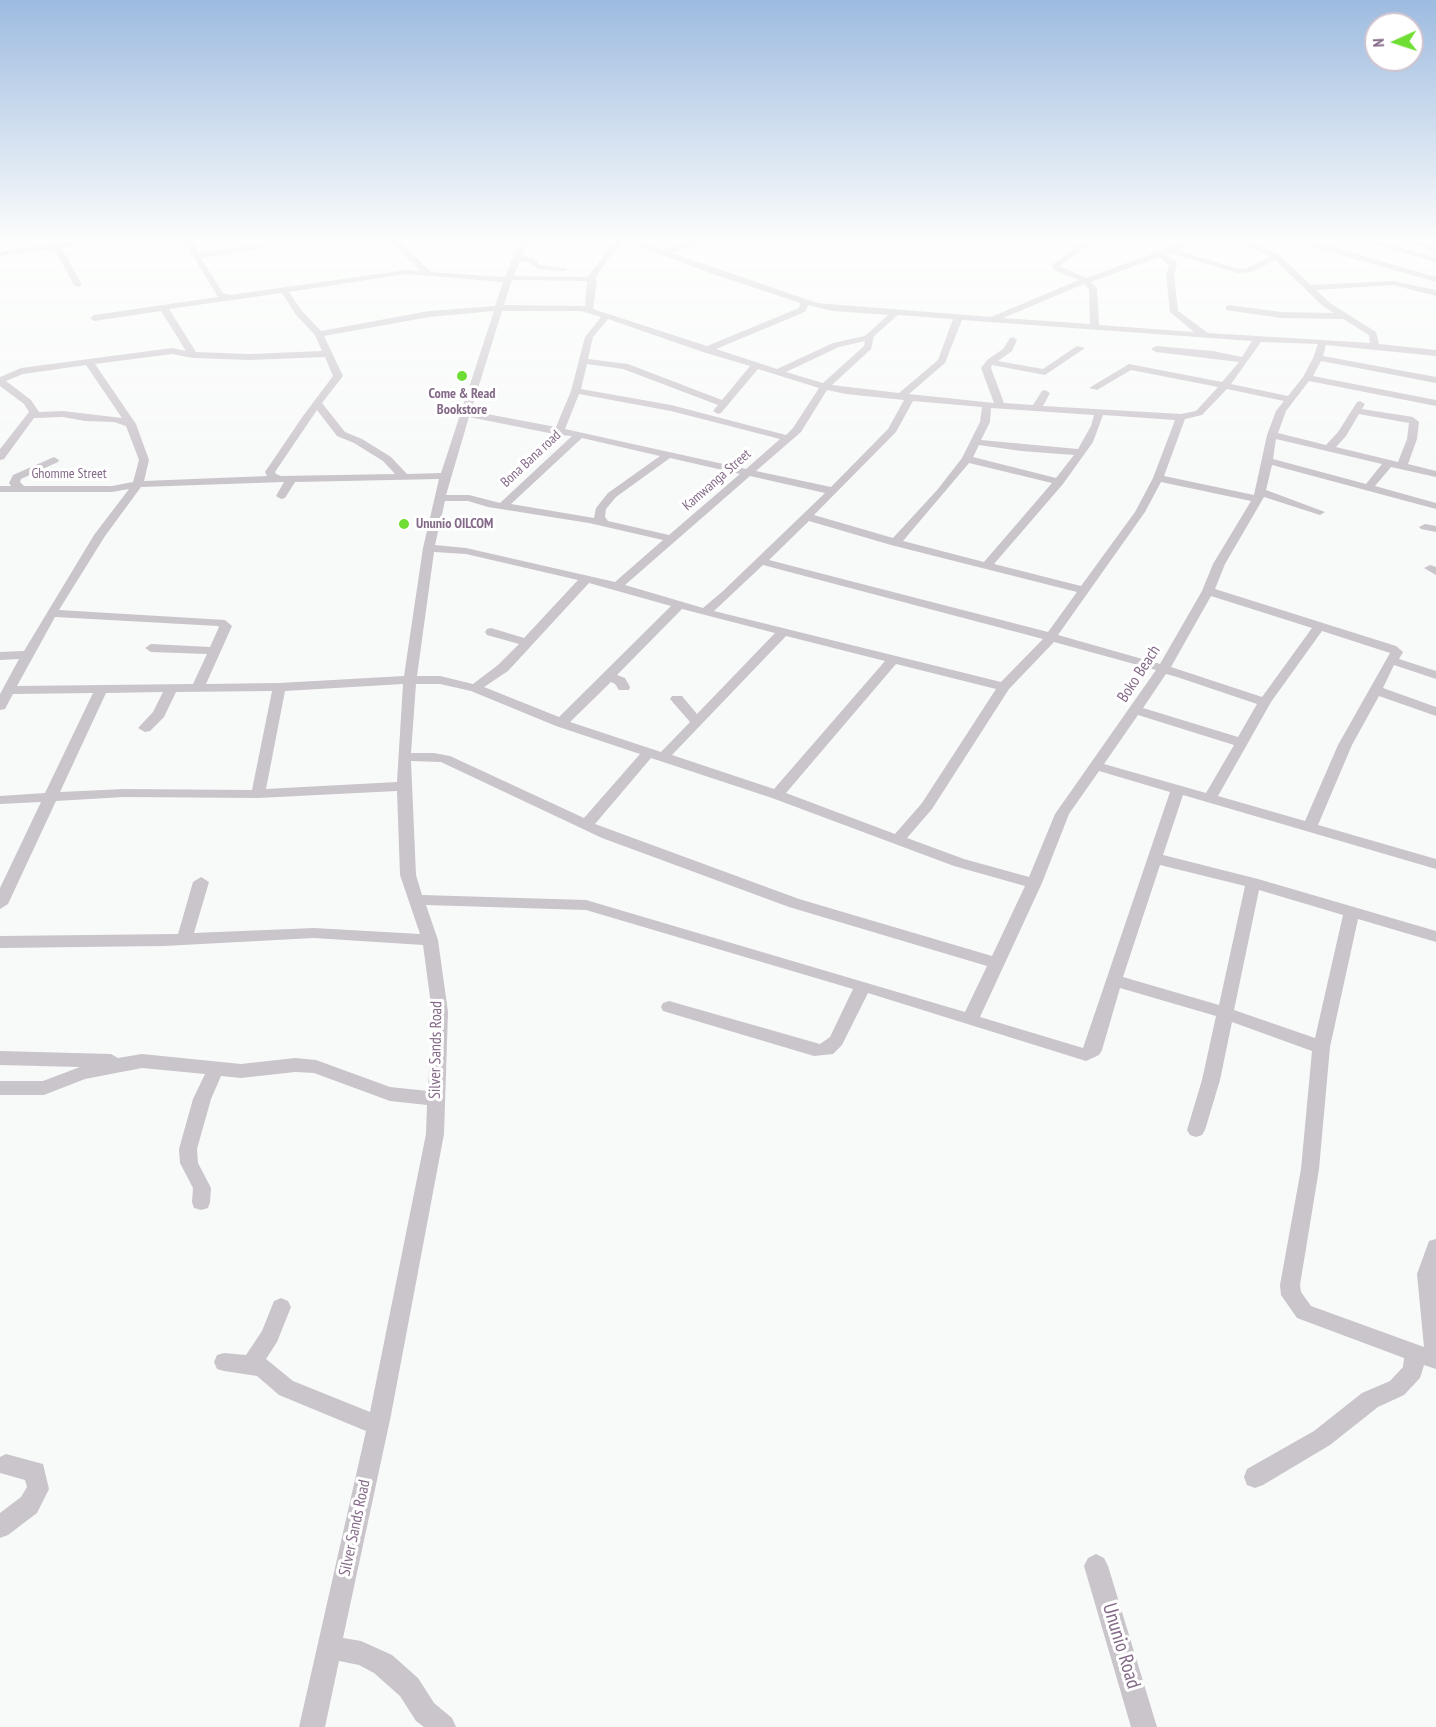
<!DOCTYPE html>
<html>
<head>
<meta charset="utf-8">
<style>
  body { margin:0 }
  #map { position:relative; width:1436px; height:1727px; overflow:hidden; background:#f8faf9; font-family:"PT Sans Narrow",sans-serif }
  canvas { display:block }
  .north { position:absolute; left:1364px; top:12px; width:60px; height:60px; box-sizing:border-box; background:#fff; border:2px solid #cec3cf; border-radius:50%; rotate:267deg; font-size:16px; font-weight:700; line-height:24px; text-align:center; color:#846a88 }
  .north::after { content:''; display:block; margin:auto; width:21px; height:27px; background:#6fde34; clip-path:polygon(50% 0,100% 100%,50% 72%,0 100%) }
</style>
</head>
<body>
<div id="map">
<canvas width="1436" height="1727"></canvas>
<div class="north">N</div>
</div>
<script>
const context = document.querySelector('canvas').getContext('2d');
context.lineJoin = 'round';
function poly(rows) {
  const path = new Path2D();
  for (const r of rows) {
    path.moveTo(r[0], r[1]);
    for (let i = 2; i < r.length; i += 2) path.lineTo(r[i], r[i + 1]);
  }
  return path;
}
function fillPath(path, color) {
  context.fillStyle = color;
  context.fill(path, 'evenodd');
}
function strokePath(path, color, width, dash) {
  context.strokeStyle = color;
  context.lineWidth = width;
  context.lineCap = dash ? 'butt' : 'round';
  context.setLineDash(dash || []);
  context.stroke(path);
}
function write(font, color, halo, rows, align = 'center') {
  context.font = font + ' "PT Sans Narrow",sans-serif';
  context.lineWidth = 6;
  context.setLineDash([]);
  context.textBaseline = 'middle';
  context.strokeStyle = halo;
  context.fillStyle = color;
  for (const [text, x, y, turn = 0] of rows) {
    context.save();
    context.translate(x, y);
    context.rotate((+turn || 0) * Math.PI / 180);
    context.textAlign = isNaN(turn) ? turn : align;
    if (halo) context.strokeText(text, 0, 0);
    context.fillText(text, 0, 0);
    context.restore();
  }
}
fillPath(poly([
  [94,238,117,238,62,248,82,285,78,287,74,285,54,249,0,256,0,252,94,238],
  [182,238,190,238,199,253,260,245,261,247,257,249,201,258,223,293,230,295,406,270,421,271,387,238,396,238,431,272,505,277,521,238,529,238,522,256,534,258,540,265,568,269,564,271,538,269,529,262,520,261,514,276,587,277,619,238,634,238,664,250,703,238,717,238,672,253,817,303,991,317,1079,280,1054,270,1052,265,1088,238,1097,238,1060,266,1086,278,1195,238,1207,238,1176,250,1238,269,1247,268,1270,257,1229,238,1240,238,1279,255,1311,285,1393,281,1436,290,1436,296,1393,285,1316,290,1330,303,1376,332,1379,344,1436,350,1436,356,1326,345,1323,356,1436,377,1436,383,1321,361,1313,376,1436,400,1436,406,1309,381,1286,411,1278,433,1326,445,1338,432,1357,402,1360,401,1365,404,1362,409,1413,417,1419,422,1417,439,1408,464,1436,471,1436,477,1391,467,1375,486,1436,503,1436,509,1272,465,1266,490,1325,512,1320,515,1264,497,1225,564,1215,589,1396,646,1403,652,1399,659,1436,671,1436,679,1394,665,1383,688,1436,707,1436,716,1379,696,1352,745,1318,825,1436,859,1436,869,1183,795,1163,855,1258,879,1436,931,1436,942,1358,919,1330,1047,1319,1169,1300,1285,1301,1292,1311,1306,1424,1347,1417,1274,1429,1241,1436,1239,1436,1369,1424,1365,1420,1378,1404,1395,1378,1407,1330,1445,1263,1485,1255,1488,1247,1485,1244,1477,1247,1469,1314,1431,1362,1393,1390,1381,1403,1367,1404,1358,1297,1318,1281,1295,1280,1285,1301,1169,1312,1051,1232,1022,1220,1080,1205,1130,1202,1135,1196,1137,1190,1135,1187,1130,1202,1080,1216,1016,1120,988,1102,1050,1099,1055,1086,1061,868,993,842,1045,833,1054,814,1056,663,1011,661,1007,663,1003,669,1001,820,1044,830,1037,853,989,586,910,426,905,438,940,448,1012,444,1134,391,1415,343,1638,361,1641,392,1655,418,1678,434,1703,452,1718,456,1727,424,1727,416,1721,400,1696,374,1673,359,1665,339,1661,325,1727,299,1727,366,1431,279,1395,257,1376,224,1371,217,1369,214,1362,217,1355,224,1353,246,1355,262,1331,274,1301,281,1298,288,1301,291,1307,277,1342,266,1359,293,1381,370,1412,426,1134,427,1105,390,1101,314,1073,295,1072,241,1078,221,1076,211,1099,197,1149,198,1163,211,1188,210,1202,208,1208,201,1210,194,1208,192,1202,193,1188,180,1163,179,1149,193,1099,205,1074,142,1068,85,1079,44,1095,0,1095,0,1081,43,1081,80,1067,0,1065,0,1051,111,1054,118,1058,142,1054,241,1064,295,1058,316,1060,390,1087,428,1091,432,1012,423,945,314,938,164,946,0,948,0,936,178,934,193,882,201,877,209,882,194,933,314,928,420,934,400,875,397,791,258,798,124,797,56,801,8,904,0,909,0,888,41,802,0,804,0,796,45,793,93,693,13,694,5,709,0,710,0,694,19,659,0,660,0,652,24,651,94,535,129,489,112,492,0,492,0,486,11,486,9,483,13,475,54,457,59,460,58,462,21,479,20,482,24,486,112,486,133,482,139,460,126,426,114,422,85,421,63,417,34,418,4,459,0,460,0,449,29,412,24,404,0,386,0,377,21,368,172,348,186,351,161,311,94,321,90,318,94,315,218,297,182,238],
  [626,241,710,273,800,303,799,308,707,346,593,309,597,281,595,279,607,260,626,241],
  [1169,253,1238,273,1252,272,1275,260,1324,307,1334,313,1281,312,1229,305,1226,306,1226,310,1281,318,1343,319,1369,335,1370,343,1208,333,1178,311,1174,274,1177,265,1175,260,1165,254,1169,253],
  [1159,257,1169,265,1166,274,1170,312,1194,332,1099,325,1097,288,1091,282,1159,257],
  [406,274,503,282,495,306,429,311,321,331,302,311,289,292,406,274],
  [512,280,587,281,585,306,504,305,512,280],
  [1084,284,1089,289,1090,324,1003,318,1084,284],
  [282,293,296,315,315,335,322,351,250,354,196,352,169,309,282,293],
  [808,305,833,311,888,315,865,336,833,343,777,369,716,349,800,314,806,311,808,305],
  [494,311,441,473,407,474,391,457,362,439,345,432,322,403,343,376,324,336,429,317,494,311],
  [502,311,581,311,601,317,585,337,571,391,556,427,471,411,502,311],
  [898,315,953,319,938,360,899,393,832,385,871,349,874,336,898,315],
  [608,319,703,352,750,366,722,400,628,364,588,359,593,337,608,319],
  [962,320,1252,341,1242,357,1213,351,1156,346,1151,349,1156,352,1239,362,1222,382,1129,364,1089,388,1097,390,1131,370,1218,387,1196,411,1181,414,1043,406,1050,393,1045,390,1042,391,1033,405,1004,403,991,368,992,365,1045,375,1085,348,1077,346,1043,369,998,361,1012,351,1017,340,1013,337,1010,338,1003,349,987,360,981,368,994,403,909,394,945,363,962,320],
  [865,341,864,346,823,383,786,372,839,347,865,341],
  [1261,342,1318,344,1313,358,1303,377,1288,396,1231,384,1261,342],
  [172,354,193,358,250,360,325,357,333,376,303,416,265,472,267,476,144,481,149,460,136,424,95,364,172,354],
  [587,364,623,369,718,405,713,411,718,414,721,413,758,369,819,388,793,428,786,435,671,405,581,389,587,364],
  [86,365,122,418,63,411,39,412,31,400,6,381,23,374,86,365],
  [1227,389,1284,401,1276,411,1267,435,1254,495,1164,476,1185,419,1202,415,1227,389],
  [827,390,846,394,904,400,888,429,831,487,756,471,801,432,827,390],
  [579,394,671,411,780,439,746,469,565,429,579,394],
  [913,401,982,407,980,422,962,458,938,489,893,538,814,515,896,432,913,401],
  [991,408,1094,415,1091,426,1078,449,981,440,990,422,991,408],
  [317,410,337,436,354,443,383,461,395,474,281,476,276,474,275,472,317,410],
  [1359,414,1409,423,1407,439,1398,462,1336,447,1346,436,1359,414],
  [1103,415,1175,420,1153,478,1135,512,1081,586,994,564,1063,484,1093,442,1103,415],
  [469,417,559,435,572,436,500,503,469,495,446,495,469,417],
  [582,438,660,456,608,493,596,508,594,518,511,504,582,438],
  [1276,439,1382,464,1366,484,1273,459,1276,439],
  [979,445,1021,451,1074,455,1056,478,973,457,979,445],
  [670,458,740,474,669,535,608,521,605,517,606,509,616,497,670,458],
  [969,463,1052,483,984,562,903,541,969,463],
  [750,476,825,493,723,591,703,608,625,585,750,476],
  [439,479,423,548,404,676,279,683,206,684,232,626,225,620,59,610,105,536,141,487,284,482,276,496,281,499,285,498,295,482,439,479],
  [1161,482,1251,501,1213,564,1202,591,1160,664,1058,635,1145,512,1161,482],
  [445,501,468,501,488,507,589,523,663,540,615,582,466,548,435,545,445,501],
  [809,521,891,545,1077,592,1048,632,769,560,809,521],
  [434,552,466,554,578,580,524,638,491,628,487,629,485,632,487,635,519,644,498,665,473,684,440,676,417,676,434,552],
  [763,565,1043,639,1001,682,714,611,763,565],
  [589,583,671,606,559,717,484,687,508,671,589,583],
  [1211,596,1312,628,1262,697,1171,667,1211,596],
  [682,609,775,633,697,714,682,696,672,696,670,699,690,722,661,752,570,722,611,682,615,684,619,690,629,690,630,687,625,678,617,675,682,609],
  [55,617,218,626,219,627,210,647,151,644,145,648,151,652,207,654,193,684,17,686,55,617],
  [1322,631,1390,653,1338,745,1305,821,1218,796,1271,702,1322,631],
  [786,636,885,661,774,789,672,755,786,636],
  [1054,642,1156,670,1055,814,1029,877,964,859,907,838,932,809,1009,689,1054,642],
  [896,664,996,689,922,803,895,834,786,793,896,664],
  [1166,674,1177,677,1257,704,1238,737,1143,708,1166,674],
  [403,684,397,782,266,789,285,691,403,684],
  [416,684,440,684,471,691,556,726,640,754,584,818,450,756,434,753,411,753,416,684],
  [272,691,252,790,124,789,60,792,106,693,163,692,153,712,138,728,145,732,150,731,164,717,176,692,272,691],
  [1138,715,1234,745,1206,793,1104,764,1138,715],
  [651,758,772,798,954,866,1025,886,992,956,799,899,595,824,651,758],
  [411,761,441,762,602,838,789,907,987,966,965,1012,586,900,422,895,416,875,411,761],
  [1099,771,1170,792,1083,1048,980,1017,1042,883,1069,814,1099,771],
  [1160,865,1245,886,1219,1005,1123,977,1160,865],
  [1259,890,1343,915,1315,1038,1234,1010,1259,890],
  [1301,238,1311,238,1308,240,1436,277,1436,282,1299,243,1301,238],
  [1351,238,1365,238,1436,258,1436,262,1351,238],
  [1392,238,1406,238,1436,247,1436,251,1392,238],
  [1425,524,1436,526,1436,532,1421,529,1419,527,1425,524],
  [1430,565,1436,567,1436,575,1424,568,1430,565],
  [6,1454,43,1464,49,1489,37,1513,8,1535,0,1538,0,1513,21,1497,27,1487,25,1480,0,1473,0,1457,6,1454],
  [1096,1554,1104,1558,1108,1566,1157,1727,1131,1727,1084,1566,1088,1558,1096,1554]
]), '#cac4cb');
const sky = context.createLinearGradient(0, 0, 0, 480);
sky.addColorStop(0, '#9dbbe0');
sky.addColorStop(0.5, '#fcfdfc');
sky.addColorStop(1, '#fcfdfc00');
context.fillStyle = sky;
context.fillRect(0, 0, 1436, 480);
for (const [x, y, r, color] of [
  [462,376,6,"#6fde34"],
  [404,524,6,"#6fde34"]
]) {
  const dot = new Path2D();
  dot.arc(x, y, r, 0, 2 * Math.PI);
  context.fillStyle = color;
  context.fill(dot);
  strokePath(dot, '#fff', 2);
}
write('bold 14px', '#846a88', '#fff', [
  ["Come & Read",462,394],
  ["Bookstore",462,410],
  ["Ununio OILCOM",416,524,"left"]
]);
write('14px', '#846a88', '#fff', [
  ["Bona Bana road",531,459,-43],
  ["Ghomme Street",69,474],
  ["Kamwanga Street",717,480,-41]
]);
write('16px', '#846a88', '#fff', [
  ["Boko Beach",1139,674,-57],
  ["Silver Sands Road",436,1050,-89],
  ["Silver Sands Road",355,1528,-78]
]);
write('20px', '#846a88', '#fff', [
  ["Ununio Road",1121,1646,73]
]);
</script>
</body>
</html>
